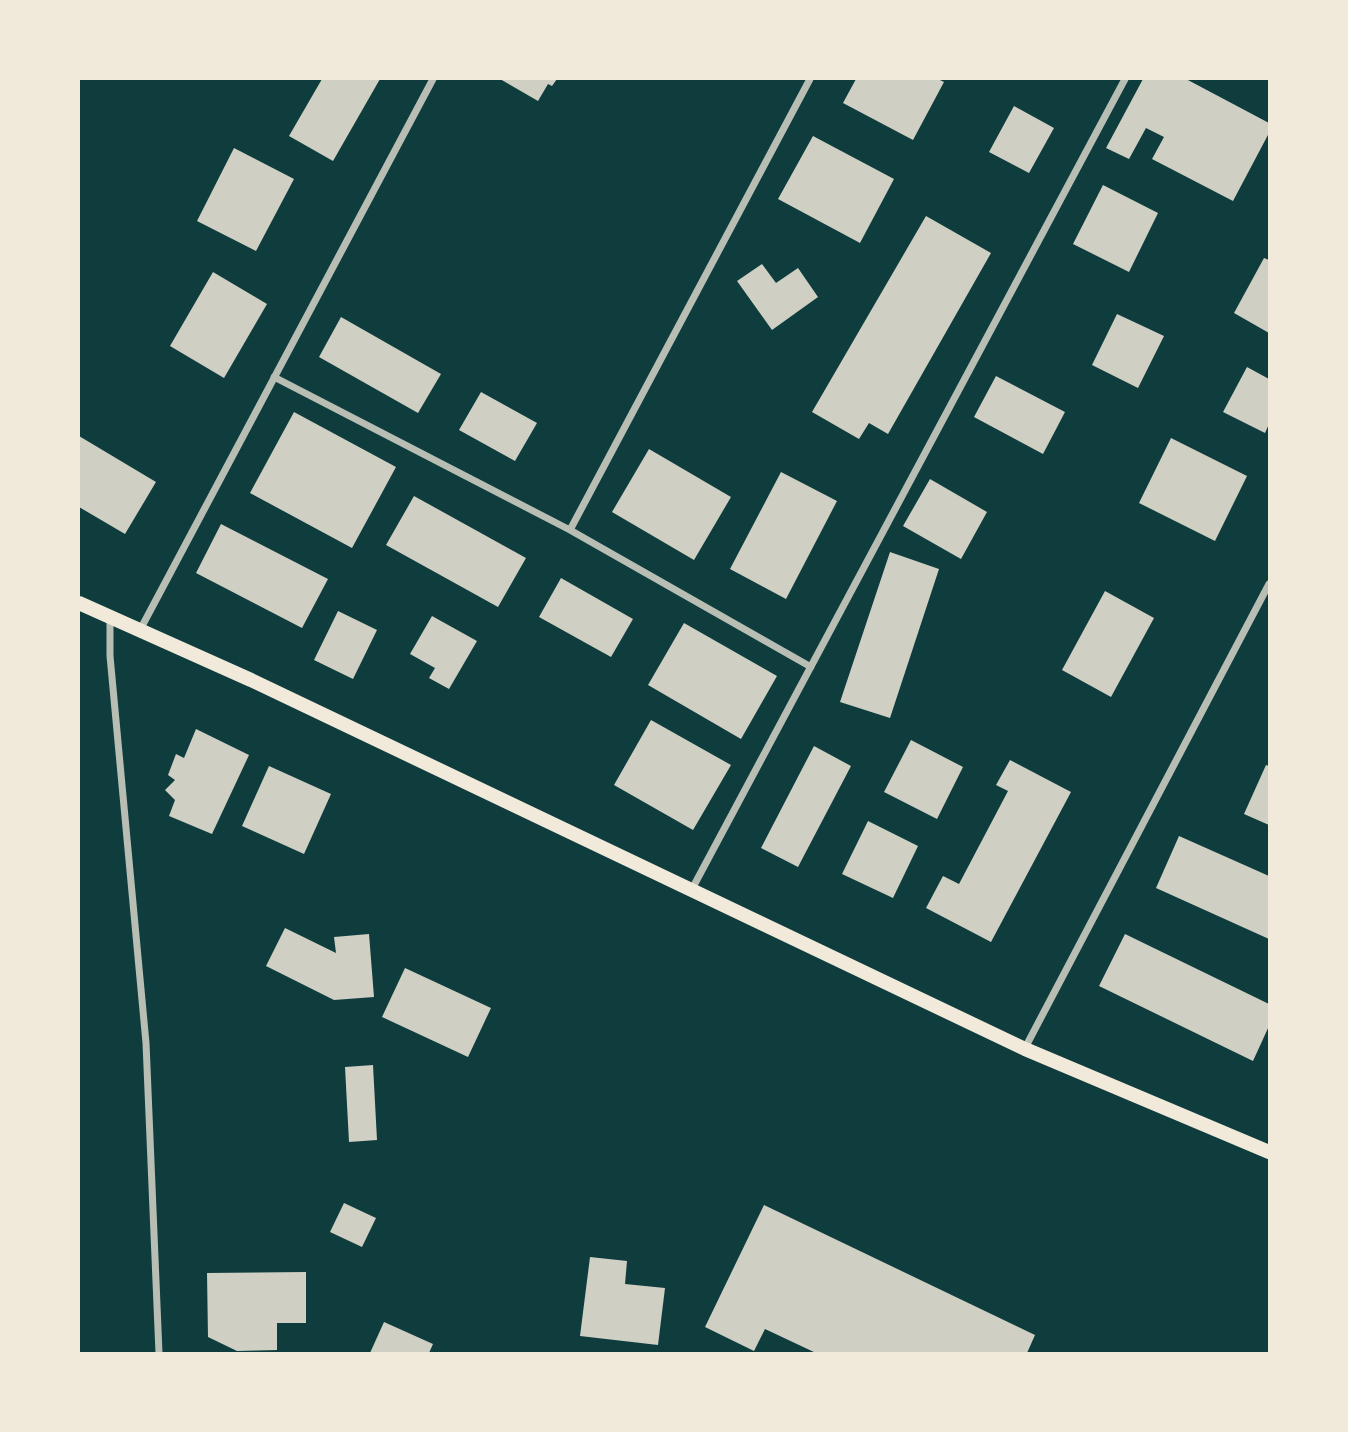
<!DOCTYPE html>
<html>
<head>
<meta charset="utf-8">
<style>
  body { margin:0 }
  #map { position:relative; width:1348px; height:1432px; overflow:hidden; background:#0f3d3e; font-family:"Sofia Sans Condensed",sans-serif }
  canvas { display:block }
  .frame { position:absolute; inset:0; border:80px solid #f1e9da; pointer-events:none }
</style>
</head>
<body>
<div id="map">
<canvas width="1348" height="1432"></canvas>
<div class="frame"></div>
</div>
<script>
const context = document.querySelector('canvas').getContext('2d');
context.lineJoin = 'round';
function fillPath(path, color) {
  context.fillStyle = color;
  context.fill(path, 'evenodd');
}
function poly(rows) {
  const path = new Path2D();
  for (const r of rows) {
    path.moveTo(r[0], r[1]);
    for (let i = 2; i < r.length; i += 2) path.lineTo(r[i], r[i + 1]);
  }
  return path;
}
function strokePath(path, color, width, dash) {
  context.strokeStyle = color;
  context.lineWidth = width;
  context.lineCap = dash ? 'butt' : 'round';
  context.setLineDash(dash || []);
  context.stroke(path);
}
fillPath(poly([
  [322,79,380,79,333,161,289,136],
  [500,79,557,79,552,86,548,84,538,101],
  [856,79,938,79,944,82,913,140,843,103],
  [1143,79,1186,79,1269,123,1269,133,1233,201,1152,159,1164,137,1146,128,1129,159,1106,148],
  [1014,106,1054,128,1029,173,989,152],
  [813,136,894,179,860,243,778,199],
  [234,148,294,179,256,251,197,221],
  [1103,185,1158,213,1129,272,1073,244],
  [926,216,991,253,888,434,869,423,859,439,812,412],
  [1264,258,1269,260,1269,333,1234,313],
  [762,264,776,283,798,268,818,297,772,330,737,281],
  [213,272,267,304,224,378,170,346],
  [1117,314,1164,336,1138,388,1092,365],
  [341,317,441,374,418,413,319,357],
  [1247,367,1269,379,1269,424,1265,433,1223,412],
  [996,376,1065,412,1043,454,974,417],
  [481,392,537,423,515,461,459,430],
  [294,412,396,467,352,548,250,493],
  [79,436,156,482,125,534,79,507],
  [1171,438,1247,476,1215,541,1139,503],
  [649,449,731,497,694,560,612,512],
  [781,472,837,501,786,599,730,569],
  [930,479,987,512,961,559,903,526],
  [414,496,526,558,498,607,386,545],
  [221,524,328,579,302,628,196,573],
  [890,552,939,569,890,718,840,702],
  [561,578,633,619,611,657,539,617],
  [1105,591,1154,618,1111,697,1062,670],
  [338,611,377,630,353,679,314,660],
  [432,616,477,641,449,689,429,678,435,668,410,654],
  [684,623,777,676,741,739,648,685],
  [651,720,731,765,693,830,614,785],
  [196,729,249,755,212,834,169,816,175,800,165,790,175,780,168,775,176,754,184,758],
  [911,740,963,767,937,819,884,792],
  [814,746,851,766,798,867,761,848],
  [1010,760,1071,792,991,942,926,908,943,876,959,884,1008,791,996,785],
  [1266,765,1269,766,1269,825,1244,814],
  [269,766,331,794,304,854,242,826],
  [868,821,918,846,893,898,842,874],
  [1179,836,1269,876,1269,939,1156,888],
  [285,928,336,953,334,937,369,934,374,997,334,1000,266,966],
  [1125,934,1269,1004,1269,1026,1253,1061,1099,986],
  [405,968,491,1008,468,1057,382,1017],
  [373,1065,377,1140,349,1142,345,1067],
  [344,1203,376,1218,362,1247,330,1232],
  [764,1205,1035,1335,1027,1353,816,1353,765,1329,754,1351,705,1327],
  [590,1257,627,1261,625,1284,665,1288,658,1345,580,1336],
  [306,1272,306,1323,277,1323,277,1350,237,1351,208,1337,207,1273],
  [384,1322,433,1344,429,1353,370,1353]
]), '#cfcfc3');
strokePath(poly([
  [274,377,570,530,811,667],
  [570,530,810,79],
  [110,617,110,656,146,1043,159,1353],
  [140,630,433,79],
  [692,889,1125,79],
  [1025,1048,1269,584]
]), '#b8beb3', 7);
strokePath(poly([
  [79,603,251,680,1025,1049,1269,1152]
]), '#f1e9da', 14);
</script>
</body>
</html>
